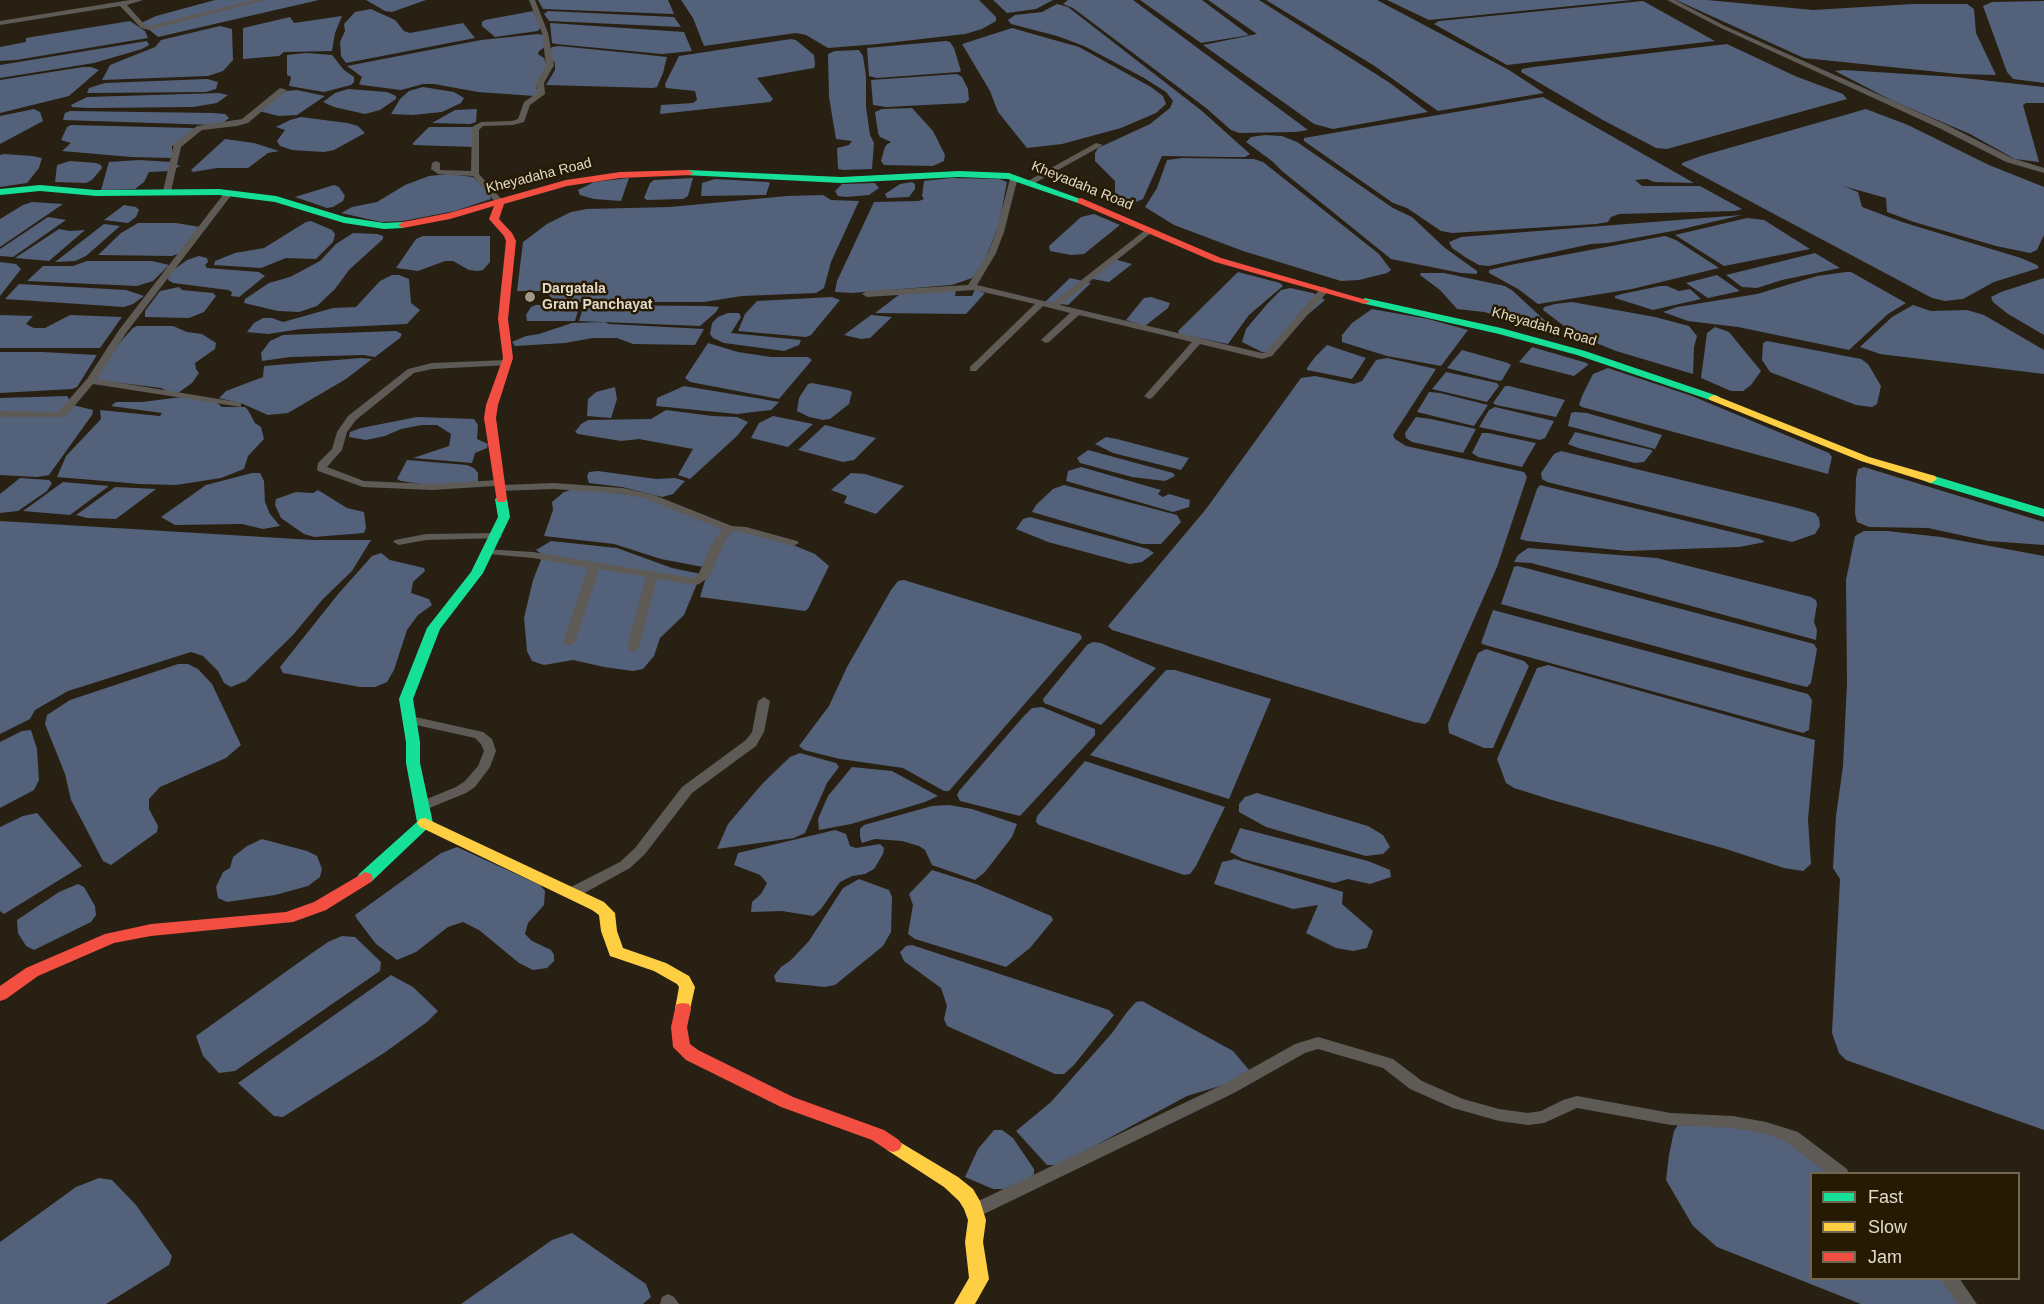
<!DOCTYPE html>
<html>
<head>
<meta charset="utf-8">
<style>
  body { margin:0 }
  #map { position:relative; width:2044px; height:1304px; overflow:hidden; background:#272013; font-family:Arial,sans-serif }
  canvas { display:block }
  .legend { position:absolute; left:1810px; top:1172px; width:210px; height:108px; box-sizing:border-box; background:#261a03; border:2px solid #716653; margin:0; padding:8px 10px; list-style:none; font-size:18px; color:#e1d9cb }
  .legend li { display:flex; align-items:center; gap:12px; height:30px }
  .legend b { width:30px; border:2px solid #716653 }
</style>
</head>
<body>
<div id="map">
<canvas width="2044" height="1304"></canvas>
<ul class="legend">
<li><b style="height:8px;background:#16e098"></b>Fast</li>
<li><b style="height:8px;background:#ffcf43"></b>Slow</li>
<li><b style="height:8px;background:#f24e42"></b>Jam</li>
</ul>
</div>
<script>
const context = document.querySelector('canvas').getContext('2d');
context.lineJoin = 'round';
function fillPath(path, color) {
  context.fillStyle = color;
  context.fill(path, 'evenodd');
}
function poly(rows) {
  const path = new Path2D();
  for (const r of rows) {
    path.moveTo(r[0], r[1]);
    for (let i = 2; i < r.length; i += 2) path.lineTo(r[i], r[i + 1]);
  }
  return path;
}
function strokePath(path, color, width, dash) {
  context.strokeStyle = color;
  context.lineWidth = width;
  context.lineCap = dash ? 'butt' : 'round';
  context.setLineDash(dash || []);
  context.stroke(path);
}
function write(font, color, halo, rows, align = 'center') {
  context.font = font + ' Arial,sans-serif';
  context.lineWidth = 5;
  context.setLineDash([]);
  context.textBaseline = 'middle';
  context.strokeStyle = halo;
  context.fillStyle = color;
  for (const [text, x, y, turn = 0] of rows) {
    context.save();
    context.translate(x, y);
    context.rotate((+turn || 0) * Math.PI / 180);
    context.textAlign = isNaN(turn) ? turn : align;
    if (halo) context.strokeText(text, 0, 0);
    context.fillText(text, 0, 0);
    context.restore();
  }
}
fillPath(poly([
  [215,0,319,0,158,37,141,23,156,16],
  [366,0,426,0,392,12,385,11],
  [538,0,668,0,674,14,543,9],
  [681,0,979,0,996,17,996,21,982,29,965,34,878,44,828,48,806,35,796,33,704,46,693,18],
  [993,0,1053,0,1036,9,1007,13],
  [1068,0,1133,0,1308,130,1296,132,1239,133,1231,130,1206,108,1073,8,1063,4],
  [1140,0,1202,0,1249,35,1201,43],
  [1208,0,1259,0,1390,83,1428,112,1333,129,1314,124,1203,45,1257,34],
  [1266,0,1377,0,1509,70,1544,93,1438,111,1373,65],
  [1387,0,1632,0,1429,20],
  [1676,0,1707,0,1813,10,1913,4,1967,4,1974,9,1976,33,1996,75,1958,74,1804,58],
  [1643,1,1715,41,1507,65,1434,24,1439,21],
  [2044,1,2044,83,2013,79,2007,72,1983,6,1992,2],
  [1057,4,1068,7,1202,111,1250,154,1245,157,1225,157,1162,156,1143,199,1131,204,1118,202,1115,200,1115,181,1095,161,1095,153,1098,148,1150,124,1170,108,1173,101,1166,92,1144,78,1084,46,1057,36,1011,24,1008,20,1015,15,1042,12],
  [371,9,395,20,404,31,410,33,463,23,475,38,346,63,341,56,340,42,345,31,344,24,355,12],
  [533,11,541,27,538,31,495,37,482,26,482,22,485,20],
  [548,11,674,17,681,27,549,21,544,14],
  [342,16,335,33,332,51,284,52,279,56,243,59,243,28,290,17,294,23],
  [130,21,145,31,148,38,16,60,0,61,0,47,26,42,26,38],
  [550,23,684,32,692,51,662,54,556,44,552,43],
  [220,26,232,29,233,60,223,71,208,76,102,80,110,65,155,47,161,40],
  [1012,28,1079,47,1151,87,1163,96,1166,104,1156,113,1121,128,1062,144,1027,148,998,112,990,91,962,44],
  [538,34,543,35,545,47,539,51,538,54,544,58,547,66,536,88,539,94,534,96,478,92,434,84,423,84,401,90,362,85,359,84,362,77,347,66,481,40],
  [791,39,796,40,814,55,815,64,814,68,757,78,773,99,770,102,660,114,661,105,693,103,697,100,695,91,666,88,665,84,679,56],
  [147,41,149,45,142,49,94,63,0,78,0,65],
  [946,41,950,42,954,48,961,71,959,72,877,78,869,76,867,48],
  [1727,44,1795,76,1843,94,1847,99,1667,149,1656,148,1601,119,1521,72,1522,69,1533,67],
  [559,46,630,53,667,57,663,73,657,87,653,88,546,85,555,70,555,63,551,58,550,51,552,47],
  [859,50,863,56,866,76,866,107,870,135,874,143,872,169,843,170,838,169,837,148,849,145,852,141,836,139,829,97,828,54,835,51],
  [306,53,332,55,344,70,354,77,354,82,351,85,324,92,289,86,291,77,287,75,287,55],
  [83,67,91,67,99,70,69,96,0,113,0,80],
  [1844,70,1955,77,2044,87,2044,103,2026,103,2023,105,2039,162,2015,159,1970,134,1893,101,1835,71],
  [957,74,962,77,968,89,969,100,965,103,886,107,873,105,871,80],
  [207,79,218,82,216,89,206,92,87,93,89,88,105,83],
  [423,87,454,92,464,98,461,103,442,112,413,115,391,114,400,99,409,91],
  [348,89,387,92,396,96,396,99,380,110,365,114,334,107,323,102,335,93],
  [297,90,325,96,297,115,279,116,259,111,286,91],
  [219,93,228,95,217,103,193,107,88,108,72,107,71,105,87,97],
  [1543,97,1694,183,1654,182,1647,179,1635,180,1642,186,1700,186,1742,209,1735,211,1619,214,1611,217,1608,222,1596,224,1452,233,1441,231,1407,208,1393,203,1304,141,1304,138],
  [912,108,933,131,945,155,944,161,933,166,884,165,881,161,884,150,886,145,891,142,880,137,878,133,875,112,882,109],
  [34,109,40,112,43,121,0,144,0,116],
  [477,109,476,122,470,124,432,123,455,110],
  [1866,109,1908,125,1989,165,2044,187,2044,235,2037,250,2030,253,1996,246,1914,222,1887,212,1886,198,1843,186,1858,192,1862,207,1902,222,2021,258,2037,265,2039,268,1994,282,1963,299,1945,301,1932,298,1682,165,1682,163,1701,156],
  [70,111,213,113,225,114,229,118,223,123,214,125,63,120,65,113],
  [301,117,347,123,358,126,365,133,334,150,324,152,292,150,280,146,277,141,285,130,276,127,290,120],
  [71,125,192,128,199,129,172,146,172,158,131,157,62,151,71,143,61,140,67,127],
  [429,127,473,127,474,147,413,145,413,143],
  [1265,135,1282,136,1297,142,1393,208,1412,217,1445,248,1477,271,1477,274,1461,273,1391,259,1282,171,1272,161,1246,142,1251,137],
  [225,139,254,143,279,151,268,153,248,168,217,168,193,172,191,170],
  [4,154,32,156,42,158,39,168,27,183,0,187,0,155],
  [1182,158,1254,159,1263,162,1379,254,1391,270,1387,273,1359,280,1341,281,1243,251,1174,225,1145,207,1157,188,1167,160],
  [139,160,171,162,180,166,171,171,149,172,144,182,135,189,101,190,109,162],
  [70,161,96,163,101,165,102,168,92,180,86,183,55,182,57,165],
  [449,174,473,177,489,192,491,199,455,211,403,221,381,222,341,213,352,207,377,202,405,185,429,176],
  [629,178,621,201,594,199,580,195,578,190,594,182],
  [693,178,688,196,683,199,647,200,644,198,650,183,654,180],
  [951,178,999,179,1007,182,999,224,983,265,972,278,952,285,852,293,835,292,837,281,874,202,919,201,924,199,922,196,924,181],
  [715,179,768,182,770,183,766,195,701,196,702,183],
  [912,182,915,184,915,189,909,197,887,198,885,194,900,184],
  [875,183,879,188,869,195,846,197,838,196,835,191,842,184],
  [334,185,339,187,345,196,343,201,333,207,327,208,295,197],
  [823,195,831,200,859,201,831,262,824,288,816,293,742,296,704,302,553,302,548,293,543,291,517,291,523,242,547,224,571,212,587,209,670,207,787,196],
  [32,202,63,204,0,247,0,219,23,205],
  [124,205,136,207,139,210,136,217,128,223,104,220],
  [1094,214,1120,225,1084,254,1071,255,1050,251,1049,246,1081,217],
  [1742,215,1678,230,1608,243,1591,244,1489,266,1479,265,1465,257,1452,248,1449,242,1461,237],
  [48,217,66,220,13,257,0,256,0,249],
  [1747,218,1764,220,1810,249,1724,266,1675,235],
  [311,221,332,230,335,234,333,242,316,259,286,258,261,268,214,265,215,261,235,253,264,248,306,222],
  [138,223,176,223,200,227,180,253,172,256,98,255,121,233],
  [104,224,120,226,86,256,75,261,55,262],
  [59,229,70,231,85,230,49,261,15,258],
  [353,233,377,234,383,236,383,239,349,270,335,289,317,306,299,312,278,311,244,303,245,299,269,283,290,277,320,261,336,244],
  [423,236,490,236,490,262,483,270,478,271,469,270,453,261,445,261,418,271,396,268,416,239],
  [1665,236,1676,240,1719,268,1632,289,1538,304,1518,289,1489,273,1489,270,1510,265],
  [1815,253,1840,268,1782,280,1757,288,1742,287,1726,275],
  [199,256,207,258,208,262,205,265,207,268,259,272,265,276,239,297,231,296,232,292,228,290,173,283,168,280,169,273,187,260],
  [1114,259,1132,264,1109,282,1087,278],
  [87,261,152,261,169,265,153,281,137,286,27,281,43,266,73,266],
  [0,262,16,264,21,269,0,296],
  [1238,272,1280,283,1283,286,1249,315,1228,344,1179,334,1178,331],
  [1846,272,1851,272,1906,303,1888,314,1849,350,1738,327,1688,321,1663,312,1677,307,1757,294,1817,276],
  [1421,273,1444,273,1505,286,1513,291,1555,330,1484,312,1457,309,1440,290,1420,275],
  [392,275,399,275,409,279,411,303,420,310,407,324,301,329,268,334,247,332,254,323,263,318,272,318,283,322,333,308,356,307,380,281],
  [1717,275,1740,291,1708,298,1686,283],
  [1070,278,1091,283,1068,305,1045,302],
  [2044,278,2044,335,2008,314,1993,302,1991,297,2001,292],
  [19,284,126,290,144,296,133,304,124,307,5,299],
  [1660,286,1667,286,1679,291,1690,289,1701,299,1653,310,1615,298,1615,296,1622,294],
  [179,287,182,290,213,293,216,296,204,312,189,318,145,317,145,311,160,291],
  [1290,288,1313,293,1325,300,1306,316,1271,353,1262,352,1242,342,1246,329,1268,303,1281,290],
  [956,289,955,296,972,296,975,289,985,293,966,314,875,313,900,294],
  [832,297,840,300,811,335,806,337,738,331,745,314,757,301],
  [1151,297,1170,303,1168,308,1145,326,1126,320,1144,298],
  [1572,302,1655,317,1689,326,1697,336,1694,347,1693,374,1616,351,1576,335,1543,310,1544,307,1555,304],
  [536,305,568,305,578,311,575,321,527,321,526,315,531,307],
  [589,305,707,306,719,307,716,312,700,326,579,321,583,308],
  [1913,305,1931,311,1967,310,1984,315,2044,350,2044,374,1880,354,1860,347,1892,317],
  [1372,309,1428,319,1468,330,1441,366,1387,356,1342,342,1342,335,1352,323],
  [728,313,739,313,741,317,731,333,801,340,799,345,784,351,724,343,713,338,710,334,712,323,718,317],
  [0,315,33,316,26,324,34,328,45,328,70,315,122,317,100,348,0,348],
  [871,315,892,317,870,338,861,339,844,335],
  [604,322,609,324,704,329,695,345,633,344,617,338,593,338,565,343,515,346,512,342,526,336,539,334,572,323],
  [137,326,173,326,187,332,202,334,216,343,215,349,195,363,196,369,199,373,192,383,178,393,171,393,161,388,97,380,100,371,122,340,133,328],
  [1715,327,1729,332,1761,371,1751,385,1743,391,1731,391,1701,378,1707,333],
  [396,331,402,334,400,338,375,357,363,355,290,357,262,361,261,353,270,341,283,335],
  [1767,341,1861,359,1868,364,1881,386,1877,404,1872,407,1856,405,1770,372,1762,360,1763,343],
  [708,343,738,352,771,357,808,357,812,360,779,399,690,382,685,378],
  [1327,345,1366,358,1352,379,1307,370,1307,368,1315,357],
  [1532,347,1587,363,1588,365,1574,376,1519,362],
  [1462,350,1508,363,1511,365,1502,380,1499,381,1447,368],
  [0,352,42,352,97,355,77,387,72,389,0,393],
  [361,358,372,359,346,379,288,413,268,415,243,404,219,398,226,391,263,377,264,366],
  [1387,358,1436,369,1393,435,1395,439,1406,446,1524,472,1527,477,1497,567,1429,721,1425,724,1414,722,1112,630,1108,626,1206,509,1301,378,1315,376,1354,384,1362,381,1376,360],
  [1608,368,1692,396,1829,453,1832,457,1828,474,1582,407,1579,405,1582,396,1593,374],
  [1446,372,1497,383,1499,386,1487,402,1432,389],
  [812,383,848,390,852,392,849,404,830,419,823,420,809,417,797,411,799,398,808,384],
  [684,386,756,398,779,402,771,410,737,414,656,406,657,398],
  [1505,386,1509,386,1565,400,1556,417,1496,405,1493,403],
  [615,387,617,399,611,418,587,416,588,399,596,392],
  [1429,392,1440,393,1488,405,1474,426,1417,412],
  [67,396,73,405,93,410,92,415,49,475,37,477,0,475,0,398],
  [182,397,215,401,222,407,245,407,248,410,255,423,261,427,264,439,248,456,244,469,221,478,176,485,140,484,57,477,66,456,101,419,100,410,160,416,162,413,111,406,116,402,142,402],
  [1495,407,1554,421,1545,438,1540,440,1479,427,1489,410],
  [666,410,712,416,737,417,748,422,737,436,690,479,678,475,693,449,639,439,621,441,578,434,575,432,581,424,588,420,651,419],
  [1575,412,1587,413,1662,435,1655,449,1568,426,1571,413],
  [773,416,813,424,788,447,751,438,759,423],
  [417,417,474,419,478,425,477,439,488,444,487,448,475,453,472,463,413,458,449,446,451,434,437,425,422,425,401,429,385,436,366,440,349,437,350,432,361,428],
  [1416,417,1431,419,1476,429,1463,453,1412,442,1406,438,1405,433],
  [825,425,876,438,854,460,843,462,798,450],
  [1575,432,1652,450,1652,452,1644,462,1635,463,1578,448,1568,444],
  [1482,433,1488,433,1536,443,1522,467,1478,457,1472,453],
  [1106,437,1117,439,1189,458,1181,470,1113,453,1095,444],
  [1088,450,1173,473,1175,476,1165,481,1132,477,1080,463,1077,458],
  [1561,451,1794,507,1815,513,1819,518,1820,526,1815,534,1792,542,1547,482,1542,479,1541,473,1554,454],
  [407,460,467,465,474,468,478,473,478,483,428,485,401,481,397,479],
  [1081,467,1161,490,1158,494,1163,497,1169,494,1190,500,1189,507,1173,512,1066,481,1068,471],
  [1864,467,2044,522,2044,545,1988,541,1928,528,1869,527,1857,522,1855,514,1856,478,1858,469],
  [598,471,656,479,675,478,685,481,673,494,662,497,622,487,589,483,587,476,589,472],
  [252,473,260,473,264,481,265,502,270,514,280,526,263,529,242,524,175,525,161,517,206,485],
  [851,473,865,474,904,486,876,514,844,503,847,496,831,490],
  [20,478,49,480,52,483,47,491,18,511,0,513,0,494],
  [63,482,109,486,70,515,23,511],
  [1064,485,1177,515,1181,522,1161,544,1142,544,1032,512,1036,505,1053,489],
  [1540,485,1760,539,1765,542,1739,547,1627,551,1527,541,1520,539,1537,489],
  [115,487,156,489,116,519,87,518,76,515],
  [576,488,646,497,725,528,703,567,661,559,614,544,544,536,553,510,552,502,564,492],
  [318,490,347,508,364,512,366,528,364,533,314,537,304,534,281,518,275,505,276,499,296,492,313,493],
  [1030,517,1148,549,1154,553,1142,562,1130,564,1048,542,1016,529,1023,519],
  [0,521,313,540,371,540,352,571,323,599,293,635,246,681,231,687,224,683,218,671,203,656,191,652,68,691,35,710,30,719,0,734],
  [733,529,776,538,815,554,829,566,808,609,805,611,700,597,706,577,723,537],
  [1864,531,1887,531,1941,537,2044,556,2044,1130,1846,1060,1839,1053,1832,1033,1840,879,1833,868,1836,816,1843,766,1847,683,1846,580,1855,536],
  [551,541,617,548,672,568,701,574,684,615,660,638,654,656,643,669,633,671,604,667,573,660,544,665,532,661,527,651,524,618,533,580,543,555,536,550],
  [1528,548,1657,558,1811,597,1816,600,1817,604,1814,622,1817,630,1816,640,1596,580,1531,563,1514,562,1518,555],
  [381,553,390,560,424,568,425,571,413,582,411,593,429,599,432,605,418,615,407,630,394,670,387,682,375,687,360,687,283,673,280,667,339,593,372,556],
  [1518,566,1814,644,1817,649,1811,683,1807,687,1790,683,1501,604,1514,567],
  [904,580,1080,634,1082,638,949,791,944,791,903,768,840,759,804,750,799,746,829,706,847,667,891,590,898,581],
  [1493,610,1808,694,1812,700,1809,730,1803,733,1485,645,1481,643],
  [1093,642,1101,643,1156,668,1101,725,1044,703,1043,699,1087,645],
  [1486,649,1524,661,1529,666,1493,748,1484,748,1449,733,1448,724,1478,653],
  [178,664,188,664,198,669,212,684,241,745,226,758,160,787,149,799,149,809,158,826,157,832,111,865,103,861,71,800,65,774,45,724,47,715,70,700],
  [1548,665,1815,740,1808,820,1811,864,1803,871,1784,868,1726,849,1552,800,1514,788,1506,783,1497,759,1537,668],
  [1166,670,1175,670,1271,699,1229,799,1090,755],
  [1042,707,1095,729,1095,735,1020,816,960,801,957,795,959,791,1023,717,1032,708],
  [31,730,37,749,39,780,34,790,0,808,0,742,22,731],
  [800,753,836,763,839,767,827,783,805,833,794,838,717,849,728,824,763,783,790,757],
  [1085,761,1225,807,1196,866,1190,874,1184,875,1039,825,1036,822,1037,816],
  [852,767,892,771,938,796,925,802,851,824,819,830,818,819,828,796],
  [1257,793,1368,826,1383,835,1390,847,1383,854,1366,856,1266,827,1239,812,1239,804,1245,797],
  [949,805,972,809,1017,824,1012,837,985,872,975,880,932,865,925,850,919,846,902,841,875,839,862,843,860,837,860,829,864,825,932,806],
  [37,813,82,866,4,914,0,911,0,827,23,816],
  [1240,828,1368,861,1390,870,1391,877,1370,884,1348,879,1334,883,1243,859,1230,852],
  [835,830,846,834,850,846,856,848,880,844,884,848,883,854,874,869,865,874,852,876,840,882,821,909,813,916,782,911,751,912,752,902,761,894,767,883,760,875,734,865,738,853],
  [262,839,307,851,317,856,322,869,320,877,308,886,275,895,227,902,218,898,216,887,223,872,230,868,233,857,247,846],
  [457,847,540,885,545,891,544,905,528,923,525,934,532,941,551,950,554,955,554,961,547,968,533,970,519,963,479,930,463,922,448,927,416,952,397,960,376,944,357,919,355,915,441,853],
  [1235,859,1343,892,1342,904,1373,931,1367,948,1353,951,1336,948,1306,933,1318,905,1293,909,1214,884,1222,862],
  [932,870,976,884,1051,916,1053,920,1030,948,1006,967,915,939,908,934,913,905,909,894],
  [859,879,889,890,892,897,891,932,883,946,835,985,825,987,776,982,774,976,781,967,791,960,809,941,843,888],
  [78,884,84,887,95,906,96,915,91,922,34,950,26,946,18,933,17,920,59,892],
  [342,936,355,937,381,962,380,971,235,1071,219,1073,203,1056,196,1036,312,953,328,942],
  [912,945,1109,1010,1114,1015,1074,1065,1064,1074,1055,1074,947,1026,944,1019,947,1006,941,988,904,961,900,952,906,946],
  [391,975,413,987,438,1011,427,1022,384,1053,283,1117,274,1116,238,1083],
  [1142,1001,1233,1051,1250,1071,1233,1082,1187,1096,1059,1165,1047,1165,1016,1131,1051,1102,1112,1033,1127,1012,1136,1002],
  [1678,1125,1742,1127,1776,1134,1836,1173,1812,1174,1812,1278,1949,1279,1972,1304,1861,1304,1717,1247,1693,1226,1666,1180,1669,1155,1674,1131],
  [994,1130,1002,1130,1013,1138,1034,1169,1034,1174,1027,1179,1004,1189,993,1189,965,1177,978,1149],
  [99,1178,112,1180,136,1205,172,1256,169,1265,106,1304,0,1304,0,1242,76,1187],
  [572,1233,646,1284,651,1297,643,1304,461,1304,552,1240]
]), '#54617a');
fillPath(poly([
  [130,0,143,0,127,5,145,25,149,26,254,0,265,0,149,30,141,28,120,6,0,25,0,21,130,0],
  [529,0,535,0,548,33,554,65,544,83,545,94,530,105,524,122,513,125,483,126,479,130,479,174,504,202,500,204,497,204,473,176,438,174,431,169,432,163,436,161,440,163,440,170,471,171,472,127,481,122,512,121,518,119,524,102,537,93,536,83,546,65,542,33,529,0],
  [1667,0,1675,0,1725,26,1947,125,2012,158,2044,168,2044,173,2006,162,1941,129,1721,28,1667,0],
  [280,88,287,90,248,123,237,126,202,130,181,147,171,191,164,193,163,191,174,144,197,126,242,119,280,88],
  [1096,143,1103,145,1033,184,1026,182,1096,143],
  [1011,175,1018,177,1004,232,996,253,977,285,1052,303,1148,228,1152,231,1151,233,1060,305,1262,353,1266,352,1321,288,1324,287,1329,290,1272,356,1262,359,1200,344,1152,398,1149,399,1144,396,1146,394,1192,342,1079,315,1049,342,1046,343,1041,340,1043,338,1070,313,1043,306,976,371,970,371,970,367,1035,304,975,290,867,297,862,294,867,291,968,285,988,253,996,232,1011,175],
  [226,191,233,193,126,333,97,379,237,402,241,403,241,407,93,384,65,417,0,417,0,411,58,412,87,379,119,330,226,191],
  [506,360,509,361,509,365,432,369,414,373,356,420,347,432,342,450,327,467,364,481,432,484,498,480,502,481,502,485,554,483,623,488,654,495,732,526,746,527,797,541,799,543,793,546,742,532,732,532,726,539,709,577,699,584,695,585,657,579,639,648,633,652,627,648,646,577,599,569,575,642,569,646,563,642,588,568,533,558,488,554,482,551,484,549,533,552,693,578,698,575,715,538,723,530,647,499,623,494,554,489,499,491,495,490,495,486,432,490,363,487,318,471,317,469,318,463,332,449,337,432,348,416,408,369,432,363,506,360],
  [496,533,502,536,500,538,426,540,399,545,393,542,395,540,426,534,496,533],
  [764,697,770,701,764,732,756,746,692,793,645,854,630,868,577,897,567,897,565,893,567,889,620,862,635,848,682,787,746,740,752,732,758,701,764,697],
  [411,716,483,732,492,739,496,751,490,767,475,787,466,793,427,809,417,809,415,806,417,803,456,787,465,781,478,766,484,751,481,744,475,738,407,723,405,720,407,717,411,716],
  [1318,1037,1393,1059,1422,1081,1463,1099,1499,1109,1528,1113,1541,1111,1563,1100,1577,1096,1671,1113,1733,1116,1766,1122,1798,1132,1847,1169,1849,1174,1828,1174,1786,1142,1766,1134,1733,1128,1671,1125,1577,1108,1544,1123,1528,1125,1499,1121,1453,1108,1410,1089,1383,1068,1318,1049,1305,1053,1234,1093,980,1216,974,1218,968,1216,966,1211,968,1206,1222,1085,1295,1044,1318,1037],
  [1940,1278,1959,1278,1977,1304,1958,1304,1940,1278],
  [668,1294,674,1297,679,1304,660,1304,662,1297,668,1294]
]), '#5e5a56');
fillPath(poly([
  [688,170,841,177,959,171,1009,173,1086,201,1078,203,1008,179,959,177,841,183,685,175,683,173,688,170],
  [40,185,96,190,219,189,276,196,345,217,384,223,403,222,408,225,403,228,384,229,344,223,275,202,219,195,96,196,40,191,0,195,0,189,40,185],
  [1365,298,1501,328,1585,351,1718,396,1720,398,1714,401,1710,400,1577,355,1499,334,1361,303,1360,301,1365,298],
  [1931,475,2044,509,2044,517,1927,482,1925,479,1927,476,1931,475],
  [501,495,507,499,510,517,483,573,440,629,413,699,420,742,420,763,433,823,371,882,359,882,357,878,359,874,417,822,406,763,406,742,399,699,427,628,471,572,498,517,495,499,501,495]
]), '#16e098');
fillPath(poly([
  [1714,395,1869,457,1935,476,1937,479,1931,483,1861,461,1710,400,1708,398,1714,395],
  [425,818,604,902,615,913,617,931,623,948,666,963,689,976,695,987,689,1014,683,1015,677,1014,675,1009,679,987,677,984,654,971,610,956,601,931,599,915,592,910,420,827,417,823,420,819,425,818],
  [893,1138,958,1177,973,1189,980,1201,986,1220,983,1242,989,1279,975,1304,954,1304,969,1278,965,1242,968,1220,964,1209,959,1201,944,1187,887,1150,884,1145,887,1140,893,1138]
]), '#ffcf43');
fillPath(poly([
  [688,170,693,173,691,175,620,178,567,186,504,204,499,219,512,233,516,241,508,319,513,358,498,405,496,418,507,499,505,502,497,502,484,418,486,405,503,358,498,319,506,241,504,236,489,219,494,206,450,219,403,228,398,225,403,222,449,213,566,180,620,172,688,170],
  [1081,198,1221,258,1370,301,1365,304,1361,303,1215,262,1078,203,1078,199,1081,198],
  [365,872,371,874,373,878,371,882,326,910,293,922,151,936,114,943,38,976,6,999,0,1001,0,986,26,968,105,934,151,924,286,912,314,902,365,872],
  [683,1003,689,1004,691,1009,687,1027,690,1044,698,1050,793,1097,884,1130,899,1140,902,1145,899,1150,893,1152,887,1150,872,1140,781,1107,686,1060,673,1047,671,1027,675,1009,677,1004,683,1003]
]), '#f24e42');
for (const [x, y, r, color] of [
  [530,297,6,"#a0988b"]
]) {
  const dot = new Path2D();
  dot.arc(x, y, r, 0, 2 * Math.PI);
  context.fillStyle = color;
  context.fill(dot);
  strokePath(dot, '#261a03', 2);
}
write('14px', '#e1d9cb', '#261a03', [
  ["Kheyadaha Road",539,176,-14],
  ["Kheyadaha Road",1082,186,22],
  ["Kheyadaha Road",1544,327,16]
]);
write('bold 14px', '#e1d9cb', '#261a03', [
  ["Dargatala",542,289],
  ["Gram Panchayat",542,305]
], 'left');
</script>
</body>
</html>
